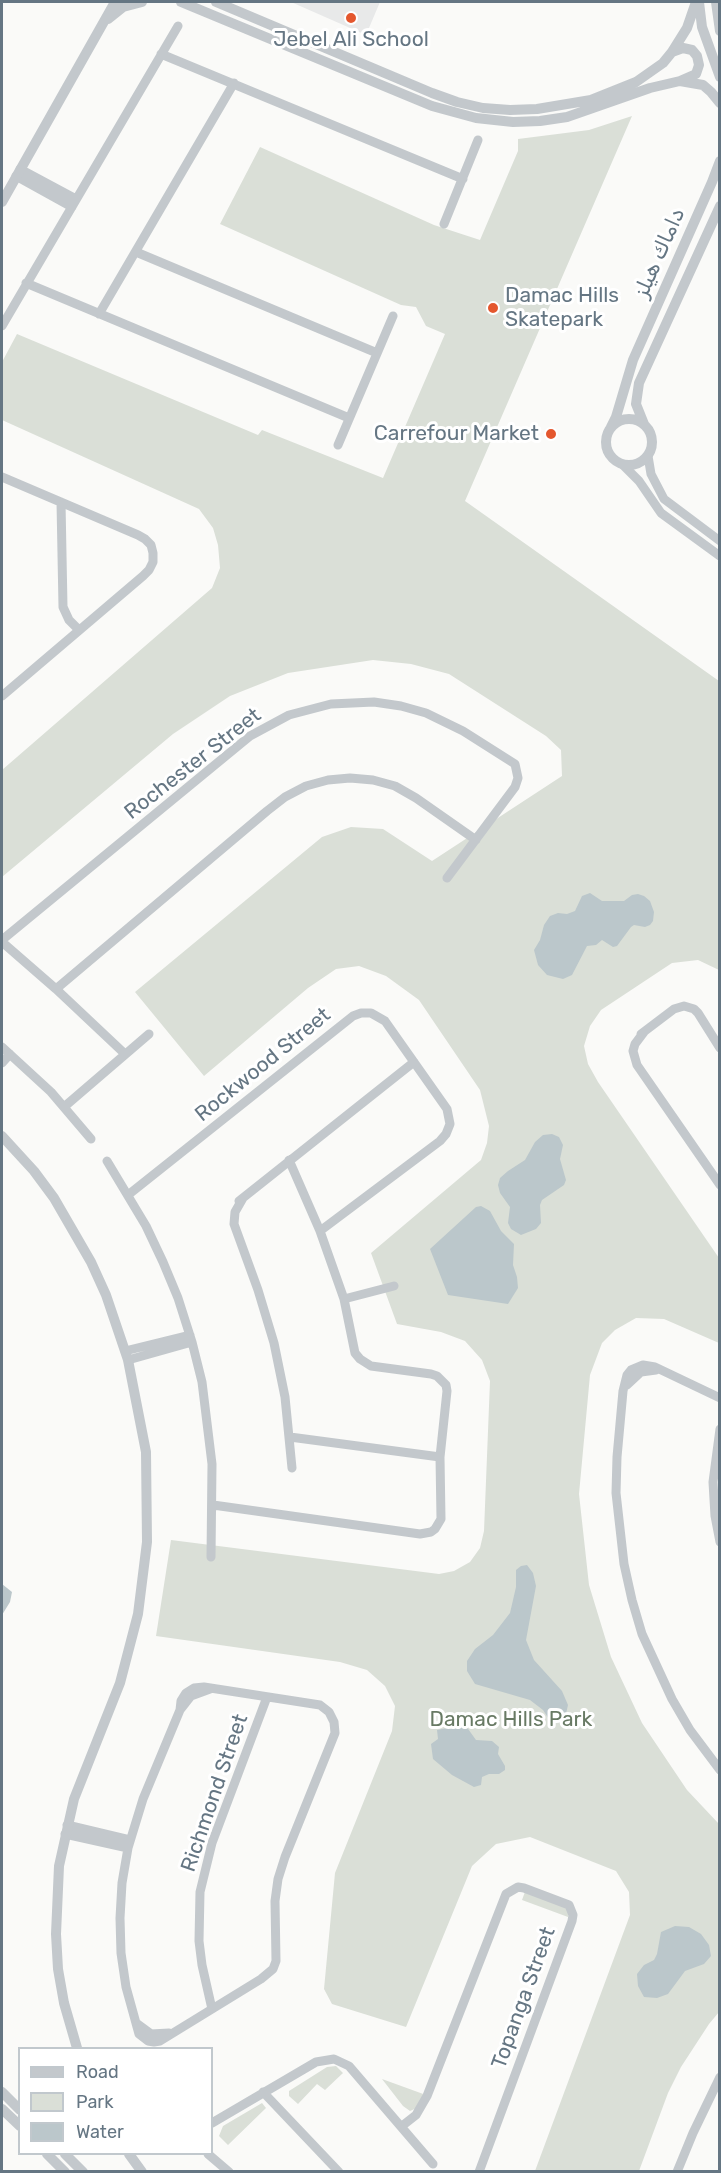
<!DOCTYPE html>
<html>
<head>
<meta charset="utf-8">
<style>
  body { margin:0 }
  #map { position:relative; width:721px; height:2173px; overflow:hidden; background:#fafaf8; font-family:Rubik,sans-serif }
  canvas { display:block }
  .frame { position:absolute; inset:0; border:3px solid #657683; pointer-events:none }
  .legend { position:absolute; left:18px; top:2047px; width:195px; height:108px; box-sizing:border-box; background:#fff; border:2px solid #c1c8cd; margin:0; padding:8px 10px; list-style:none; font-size:18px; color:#657683 }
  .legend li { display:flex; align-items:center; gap:12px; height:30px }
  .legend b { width:30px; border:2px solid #c1c8cd }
</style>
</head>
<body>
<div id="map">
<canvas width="721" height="2173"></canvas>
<div class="frame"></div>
<ul class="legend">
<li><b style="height:8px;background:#c3c8cc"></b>Road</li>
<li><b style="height:16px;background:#dadfd7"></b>Park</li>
<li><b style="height:16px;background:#bbc7cb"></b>Water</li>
</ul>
</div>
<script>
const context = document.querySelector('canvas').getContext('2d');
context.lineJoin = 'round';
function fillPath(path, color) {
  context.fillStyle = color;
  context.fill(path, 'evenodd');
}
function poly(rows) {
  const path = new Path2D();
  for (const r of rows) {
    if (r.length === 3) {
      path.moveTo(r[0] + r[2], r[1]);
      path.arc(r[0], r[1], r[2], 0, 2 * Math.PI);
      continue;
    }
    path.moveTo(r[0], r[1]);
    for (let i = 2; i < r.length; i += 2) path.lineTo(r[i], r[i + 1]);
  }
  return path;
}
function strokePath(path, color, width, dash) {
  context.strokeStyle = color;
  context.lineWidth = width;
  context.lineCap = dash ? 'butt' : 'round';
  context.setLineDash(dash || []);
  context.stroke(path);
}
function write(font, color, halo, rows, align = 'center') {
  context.font = font + ' Rubik,Vazirmatn,sans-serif';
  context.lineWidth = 6;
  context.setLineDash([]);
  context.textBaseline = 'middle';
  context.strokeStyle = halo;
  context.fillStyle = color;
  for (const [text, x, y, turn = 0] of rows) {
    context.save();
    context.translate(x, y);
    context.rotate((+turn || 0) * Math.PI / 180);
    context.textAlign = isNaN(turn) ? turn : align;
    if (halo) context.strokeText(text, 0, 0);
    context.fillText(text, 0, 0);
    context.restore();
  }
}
fillPath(poly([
  [291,2,380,2,366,35]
]), '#e8e9e9');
fillPath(poly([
  [632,116,465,501,719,681,719,970,698,960,672,963,601,1010,590,1026,584,1046,588,1064,598,1082,719,1258,719,1343,664,1319,636,1318,615,1330,602,1343,590,1375,579,1494,589,1585,611,1657,642,1723,687,1790,719,1824,719,2012,709,2024,681,2067,668,2093,639,2171,535,2171,630,1915,629,1892,616,1871,530,1837,496,1844,472,1866,406,2027,332,2004,324,1989,335,1873,392,1731,395,1706,385,1686,367,1670,340,1662,156,1636,171,1540,439,1574,454,1571,470,1562,480,1548,484,1531,490,1381,482,1360,465,1341,441,1332,397,1324,371,1253,481,1160,487,1143,489,1126,480,1090,419,1000,386,976,359,966,336,969,308,988,204,1076,135,992,322,837,351,827,383,829,432,861,562,776,561,750,546,736,449,674,411,664,373,660,288,673,230,696,173,734,2,877,2,770,212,588,220,568,218,545,213,528,199,509,2,420,2,362,17,334,258,435,262,430,383,478,445,334,426,326,416,307,401,305,220,224,260,147,434,225,480,240,518,151,518,139,589,130],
  [526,1889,572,1906,568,1917,522,1900],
  [336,2066,343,2073,325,2090,317,2084,298,2104,289,2096,289,2091,327,2067],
  [382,2079,426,2095,419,2107,410,2111,403,2106],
  [262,2103,266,2108,228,2145,219,2136,223,2126]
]), '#dadfd7');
fillPath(poly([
  [590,893,602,901,624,901,632,895,638,894,644,896,650,901,654,912,653,921,650,925,645,927,634,925,631,927,617,946,613,947,602,940,596,945,587,946,572,975,563,979,547,975,538,965,534,950,540,940,544,925,550,916,558,913,567,914,575,911,582,896],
  [552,1134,559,1137,563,1145,560,1159,566,1180,564,1185,542,1200,540,1205,541,1223,536,1229,521,1235,511,1229,508,1223,510,1207,500,1193,498,1185,500,1178,508,1171,525,1160,535,1142,543,1135],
  [481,1206,490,1211,501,1231,514,1244,513,1265,517,1277,518,1288,508,1304,448,1295,430,1249,476,1207],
  [527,1565,533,1573,536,1586,526,1640,534,1660,562,1691,568,1705,565,1718,556,1721,549,1719,543,1710,530,1700,475,1684,467,1671,467,1661,475,1649,493,1635,510,1613,516,1587,516,1570,521,1566],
  [2,1584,12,1592,10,1602,2,1615],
  [458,1715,476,1740,492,1741,499,1747,498,1754,505,1766,505,1770,499,1774,489,1774,482,1777,481,1785,474,1787,452,1775,433,1759,431,1744,438,1739,437,1730,447,1728,447,1719],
  [675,1926,689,1927,701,1934,709,1945,711,1956,704,1964,685,1971,668,1994,657,1998,644,1997,638,1986,637,1974,644,1965,654,1960,657,1954,661,1932]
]), '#bbc7cb');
strokePath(poly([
  [161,54,463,179],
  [20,169,76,199],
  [16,176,72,207],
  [444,224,478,140],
  [136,252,377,353],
  [26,283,349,418],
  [99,314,234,83],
  [2,326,178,26],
  [338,445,393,316],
  [648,456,651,474,664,499,720,541],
  [623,465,639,481,661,513,720,556],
  [2,477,138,535,145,539,151,545,153,553,153,562,149,570,143,576,2,696],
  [61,502,63,607,69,620,79,630],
  [2,940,250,736,289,715,331,704,374,702,401,706,426,713,463,731,515,764,518,778,515,787,447,878],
  [2,942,56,989,125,1054],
  [56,989,267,811,285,797,306,786,328,780,350,778,373,780,395,786,416,798,476,840],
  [644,1032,635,1044,633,1051,637,1065,720,1185],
  [641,1034,674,1009,684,1006,694,1009,698,1013,720,1048],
  [2,1047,51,1092,91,1139],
  [2,1063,10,1054],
  [64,1107,149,1034],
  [107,1161,146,1226,163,1262,178,1298,192,1342,202,1382,212,1464,211,1557],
  [128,1195,353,1016,361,1013,371,1013,385,1021,447,1109,450,1124,446,1134,440,1141,320,1231],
  [243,1198,235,1212,234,1224,258,1290,274,1343,285,1397,292,1468],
  [239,1201,414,1062],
  [344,1299,394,1286],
  [125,1351,190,1335],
  [128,1360,192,1342],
  [627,1385,641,1372,656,1370],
  [720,1398,655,1367,643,1365,631,1370,627,1375,623,1391,617,1457,616,1493,624,1564,632,1600,642,1634,672,1699,690,1730,720,1770],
  [720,1429,713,1482,715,1516,720,1542],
  [290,1437,440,1457],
  [213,1505,420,1534,431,1532,435,1529,441,1519,440,1457,447,1391,446,1385,437,1376,431,1374,371,1366,360,1359,355,1353,344,1299,320,1231,289,1160],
  [180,1710,181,1701,186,1693,194,1688,204,1687,320,1705,329,1712,334,1722,335,1733,285,1857,278,1879,275,1901,276,1961,273,1969,261,1979,160,2041,154,2042,148,2041,139,2034,126,1987,121,1953,120,1918,122,1883,128,1848,143,1799,180,1710,191,1696,210,1689],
  [67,1825,130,1840],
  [65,1834,128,1848],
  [212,2009,202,1965,199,1941,200,1892,212,1843,267,1697],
  [136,2023,151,2034,169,2033],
  [263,2092,339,2172],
  [212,2123,316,2062,334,2059,349,2066,433,2164],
  [402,2126,416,2115,427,2096,506,1894,518,1887,524,1888,569,1905,573,1915,572,1921,479,2172],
  [208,2154,229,2172],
  [677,2172,693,2133,720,2077]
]), '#c3c8cc', 9);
strokePath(poly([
  [181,2,432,106,476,118,513,122,540,121,567,117,650,88,680,81,703,85,711,92,720,103],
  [216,2,432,93,457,102,483,108,510,110,537,109,591,100,636,82,663,63,672,52,687,28,696,2],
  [699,2,702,27,720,77],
  [716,2,720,31],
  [108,19,123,7,142,2],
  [672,52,683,48,692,50,697,56,699,65,696,74,680,81],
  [2,202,115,2],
  [629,442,23],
  [644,424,636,404,639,383,720,206],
  [611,427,616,417,633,360,712,182,720,161],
  [2,1136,34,1171,54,1198,91,1262,106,1295,128,1360,146,1452,147,1542,138,1614,120,1683,74,1799,59,1866,56,1934,58,1969,64,2003,77,2048],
  [2,2092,20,2110],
  [2,2109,20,2126],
  [47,2154,65,2172],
  [65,2154,83,2172],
  [129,2154,142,2172]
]), '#c3c8cc', 10);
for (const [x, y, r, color] of [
  [351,18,6,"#e4572e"],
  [493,308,6,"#e4572e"],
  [551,434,6,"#e4572e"]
]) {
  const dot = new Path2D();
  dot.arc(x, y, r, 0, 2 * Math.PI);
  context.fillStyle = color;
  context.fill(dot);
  strokePath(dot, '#fff', 2);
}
write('21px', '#657683', '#fff', [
  ["Jebel Ali School",351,40],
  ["Damac Hills",505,296,"left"],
  ["Skatepark",505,320,"left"],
  ["Carrefour Market",539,434,"right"]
]);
write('21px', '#657683', '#fff', [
  ["داماك هيلز",660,253,-66],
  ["Rochester Street",193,764,-38],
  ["Rockwood Street",263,1065,-39],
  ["Richmond Street",215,1793,-71],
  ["Topanga Street",524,1998,-70]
]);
write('21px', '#687a64', '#fff', [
  ["Damac Hills Park",511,1720]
]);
</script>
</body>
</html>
